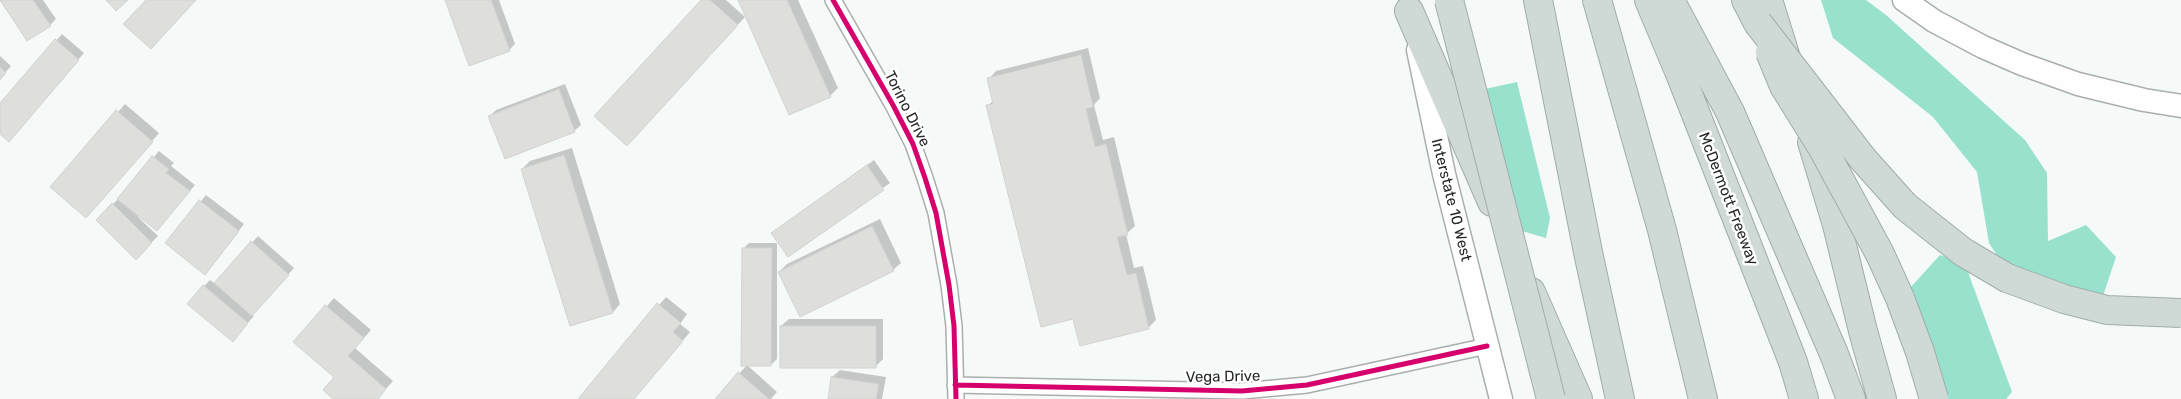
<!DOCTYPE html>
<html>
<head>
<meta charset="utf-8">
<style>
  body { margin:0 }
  canvas { display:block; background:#f5f9f7 }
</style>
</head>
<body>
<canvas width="2181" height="399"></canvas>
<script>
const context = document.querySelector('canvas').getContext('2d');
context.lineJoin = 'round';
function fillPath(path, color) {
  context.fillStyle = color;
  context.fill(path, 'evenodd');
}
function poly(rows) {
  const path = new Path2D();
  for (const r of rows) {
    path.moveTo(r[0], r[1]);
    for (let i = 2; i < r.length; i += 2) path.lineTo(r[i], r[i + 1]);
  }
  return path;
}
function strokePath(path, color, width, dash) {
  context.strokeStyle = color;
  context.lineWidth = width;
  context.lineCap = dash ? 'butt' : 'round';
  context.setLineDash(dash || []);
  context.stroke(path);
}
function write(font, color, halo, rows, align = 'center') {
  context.font = font + ' Rubik,sans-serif';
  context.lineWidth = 5;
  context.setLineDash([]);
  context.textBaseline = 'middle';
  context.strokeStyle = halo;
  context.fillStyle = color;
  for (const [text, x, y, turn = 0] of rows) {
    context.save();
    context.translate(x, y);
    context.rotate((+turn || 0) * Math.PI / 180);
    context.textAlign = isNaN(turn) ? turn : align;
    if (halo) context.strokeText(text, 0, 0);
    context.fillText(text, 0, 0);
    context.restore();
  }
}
fillPath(poly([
  [1821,0,1866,0,1886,15,2025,140,2047,173,2048,241,2086,225,2116,257,2103,296,2030,274,2000,260,1989,243,1977,172,1933,117,1833,38],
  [1517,82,1550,218,1546,238,1515,229,1485,89],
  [1940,255,1965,264,2012,392,2006,399,1947,399,1910,288]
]), '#98e2cd');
fillPath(poly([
  [2,0,43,0,56,19,50,25],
  [446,0,499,0,515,44,509,50],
  [702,0,726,0,745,17,634,137],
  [739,0,798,0,838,88,830,96],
  [62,34,84,53,15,134,0,133,0,105],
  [1088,48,1100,98,1094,105,1103,140,1114,137,1135,226,1126,234,1134,268,1143,266,1156,320,1149,327,1074,317,987,106,994,100,989,79,996,71],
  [0,56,11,66,0,79],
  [565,84,581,125,574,131,490,116,496,110],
  [125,104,159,133,94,209,52,187],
  [572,148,620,304,613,312,571,325,522,169,530,161],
  [159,151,174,163,171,166,195,185,163,223,139,215,138,217,158,236,136,258,97,220,120,197],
  [874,160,890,183,788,256,772,233],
  [206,195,244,224,211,267,166,243],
  [880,219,901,263,893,270,779,272,787,264],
  [258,236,294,268,252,315,254,316,238,334,204,286,210,280,215,284],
  [749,243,777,243,777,359,771,365,743,249],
  [666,297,687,314,680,324,690,332,634,399,579,399],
  [334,298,371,330,355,348,393,381,377,399,335,399,336,377,295,342],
  [789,319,883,319,883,359,875,367,781,326],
  [747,365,777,392,771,399,716,399],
  [840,370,886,377,882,399,829,399,832,377]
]), '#0003');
const building = poly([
  [0,0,33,0,51,26,27,41,0,0],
  [106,0,128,0,116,11,106,0],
  [146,0,196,0,151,49,123,24,146,0],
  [445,0,491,0,510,51,469,66,445,0],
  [701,0,710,0,738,25,627,146,594,116,701,0],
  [738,0,787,0,831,97,789,115,738,0],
  [55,39,79,60,9,142,0,134,0,103,55,39],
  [1081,55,1093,107,1086,109,1095,147,1106,144,1128,235,1117,237,1127,275,1136,273,1149,329,1080,346,1073,319,1041,327,986,105,993,104,987,78,1081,55],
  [0,67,6,73,0,80,0,67],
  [559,89,575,132,505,159,488,116,559,89],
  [116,110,153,142,86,218,50,187,116,110],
  [564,155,613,313,570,326,521,169,564,155],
  [152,156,169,169,166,173,190,191,157,231,117,199,152,156],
  [867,165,884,190,788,257,771,233,867,165],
  [199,200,239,231,205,275,165,243,199,200],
  [112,203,152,243,136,260,96,220,112,203],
  [872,226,894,271,800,317,778,272,872,226],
  [251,241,289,275,252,316,214,283,251,241],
  [742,248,772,248,771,366,741,366,742,248],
  [203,285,248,323,233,342,187,304,203,285],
  [657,303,681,323,673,332,683,341,634,399,578,399,657,303],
  [325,305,364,338,348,356,386,389,378,399,333,399,323,390,334,377,293,342,325,305],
  [780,326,876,326,876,368,780,368,780,326],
  [738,372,769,399,715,399,738,372],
  [831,377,879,384,876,399,828,399,831,377]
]);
fillPath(building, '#dededd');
strokePath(building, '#d2d2d1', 1);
const street = poly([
  [833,0,893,105,913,144,925,178,936,213,949,285,954,326,956,399],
  [955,385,1242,391,1307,385,1487,346]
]);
const secondary = poly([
  [1904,0,1934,21,1983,47,2022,64,2078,84,2144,100,2181,106],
  [1418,50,1444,174,1501,399]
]);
const highway = poly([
  [1538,0,1589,257,1620,399],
  [1597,0,1662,230,1703,399],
  [1649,0,1681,76,1793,362,1804,399],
  [1670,0,1730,112,1834,354,1851,399],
  [1746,0,1758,23],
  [1768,0,1787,61],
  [1409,11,1492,202],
  [1812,142,1837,225,1863,331,1882,399],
  [1531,292,1578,399]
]);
strokePath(street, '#aaaeac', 18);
strokePath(secondary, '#aaaeac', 25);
strokePath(highway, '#a0ada9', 30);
strokePath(street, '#fefefe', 15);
strokePath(secondary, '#fefefe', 22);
strokePath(highway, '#cfdad7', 28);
const highwayBridge = poly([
  [1449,0,1551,399],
  [1758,23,1863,159,1905,206,1963,252,2007,278,2064,299,2107,310,2181,313],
  [1770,52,1784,86,1822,147,1880,254,1900,298,1920,352,1934,399]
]);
strokePath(highwayBridge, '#a0ada9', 30, []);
strokePath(highwayBridge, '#cfdad7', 28);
strokePath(poly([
  [833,0,893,105,913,144,925,178,936,213,949,285,954,326,956,399],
  [955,385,1242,391,1307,385,1487,346]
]), '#d6006c', 5);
write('15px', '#262928', '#fff', [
  ["Torino Drive",907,109,63],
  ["McDermott Freeway",1728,199,69],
  ["Interstate 10 West",1451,200,76],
  ["Vega Drive",1223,377,-1]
]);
</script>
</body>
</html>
